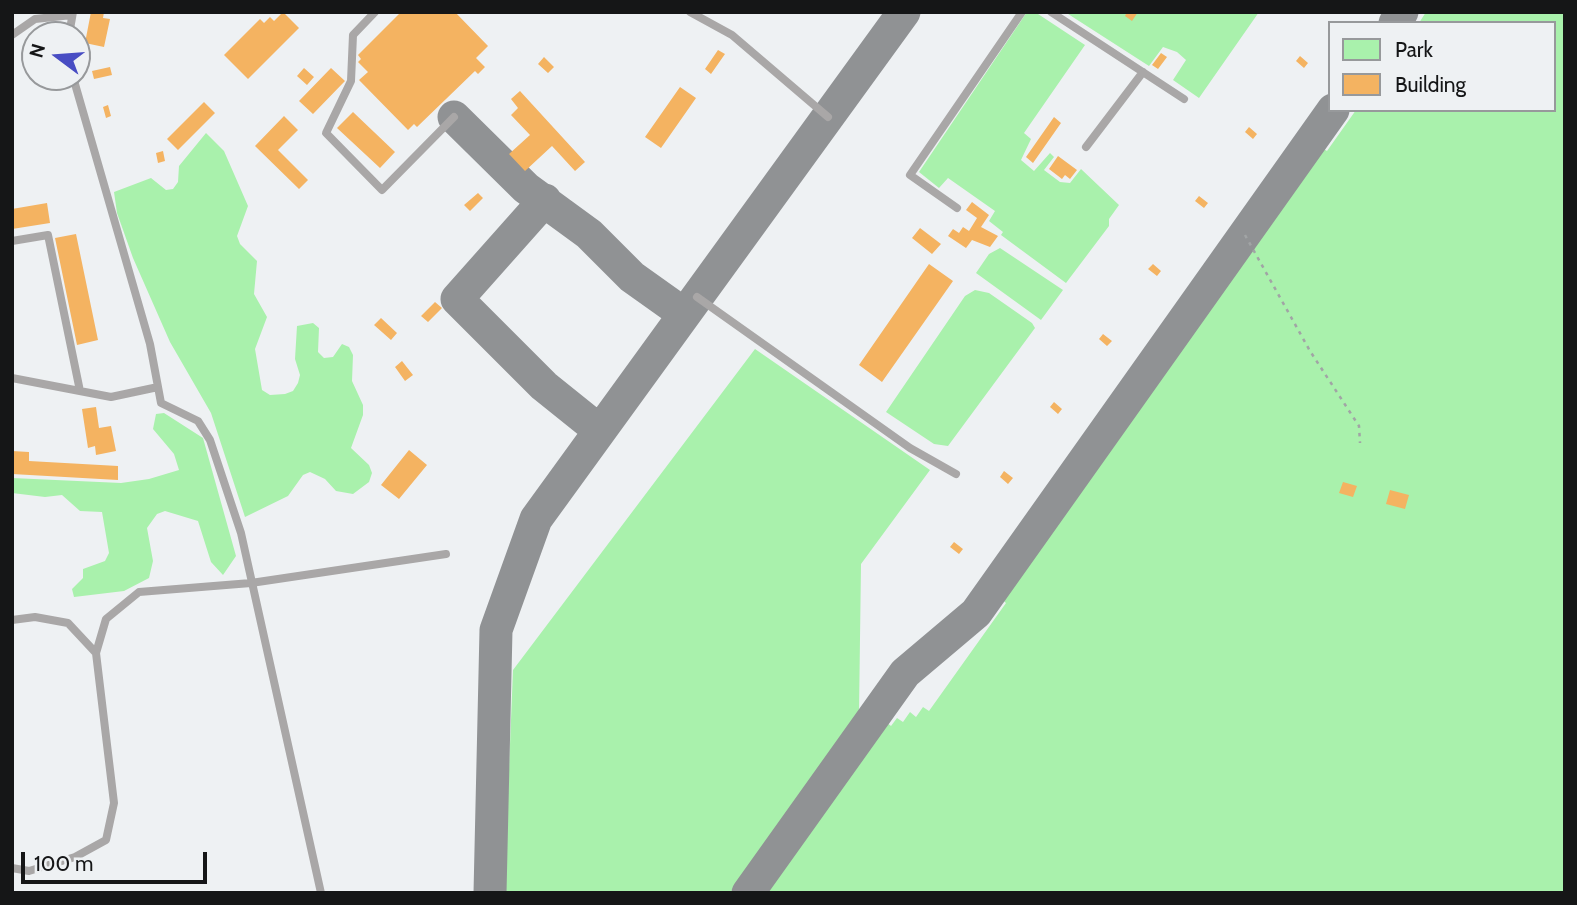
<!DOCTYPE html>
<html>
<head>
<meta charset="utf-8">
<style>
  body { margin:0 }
  #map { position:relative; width:1577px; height:905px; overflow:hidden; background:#eef1f3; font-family:Cabin,sans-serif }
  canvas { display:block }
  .frame { position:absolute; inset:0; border:14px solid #151617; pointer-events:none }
  .legend { position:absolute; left:1328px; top:21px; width:228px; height:91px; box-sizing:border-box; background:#eef1f3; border:2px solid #97999b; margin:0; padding:9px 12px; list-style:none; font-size:21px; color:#151617 }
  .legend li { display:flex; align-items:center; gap:14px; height:35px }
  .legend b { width:35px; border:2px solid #97999b }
  .north { position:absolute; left:21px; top:21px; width:70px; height:70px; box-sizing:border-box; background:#eef1f3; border:2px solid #97999b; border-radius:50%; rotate:286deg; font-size:19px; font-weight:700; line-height:28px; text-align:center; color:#151617 }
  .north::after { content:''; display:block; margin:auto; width:24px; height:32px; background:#484dc3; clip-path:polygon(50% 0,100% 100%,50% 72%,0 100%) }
  .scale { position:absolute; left:21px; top:852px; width:186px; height:32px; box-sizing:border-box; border:4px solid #151617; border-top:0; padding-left:9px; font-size:21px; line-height:24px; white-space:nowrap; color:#151617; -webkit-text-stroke:5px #eef1f3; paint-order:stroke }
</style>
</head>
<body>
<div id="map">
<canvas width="1577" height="905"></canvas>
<div class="frame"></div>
<ul class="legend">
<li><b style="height:19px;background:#a9f1ac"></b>Park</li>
<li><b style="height:19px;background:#f4b361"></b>Building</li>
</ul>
<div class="north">N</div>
<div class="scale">100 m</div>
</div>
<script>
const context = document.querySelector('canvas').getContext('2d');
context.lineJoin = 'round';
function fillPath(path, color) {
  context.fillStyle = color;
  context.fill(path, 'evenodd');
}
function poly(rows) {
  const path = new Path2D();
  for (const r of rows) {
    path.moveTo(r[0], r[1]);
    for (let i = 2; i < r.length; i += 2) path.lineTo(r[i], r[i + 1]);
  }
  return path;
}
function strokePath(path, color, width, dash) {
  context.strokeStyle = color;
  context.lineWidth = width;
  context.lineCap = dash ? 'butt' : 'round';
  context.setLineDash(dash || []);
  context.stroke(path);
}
fillPath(poly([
  [1027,12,1035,12,1085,45,1024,133,1031,139,1021,160,1034,171,1050,153,1054,157,1044,170,1060,182,1070,183,1081,169,1119,205,1109,219,1109,226,1066,283,1001,235,1003,232,989,221,995,211,948,178,939,188,919,172],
  [1065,12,1259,12,1199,98,1173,80,1186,60,1177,52,1163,47,1149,66],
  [1426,12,1565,12,1565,893,764,893,886,722,891,726,897,718,903,722,910,712,916,717,923,707,929,711,1006,603,998,596,1319,146,1327,151,1356,110,1554,110,1554,23,1419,23],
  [206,133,224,151,248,206,237,236,240,244,257,261,254,294,267,317,255,349,262,390,270,395,285,394,293,391,298,383,300,375,295,359,297,326,313,323,319,328,318,352,324,358,333,357,342,344,349,347,353,355,352,381,363,405,363,415,351,448,369,465,372,473,369,482,353,494,336,491,325,479,310,472,303,475,288,496,245,517,211,413,170,342,133,258,117,213,114,192,151,178,166,190,173,189,178,182,179,166],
  [1000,248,1063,290,1041,320,976,273,989,254],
  [975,290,989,293,1032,323,1035,328,948,446,934,444,886,412,965,296],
  [755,349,930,470,861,564,859,713,730,893,504,893,513,670],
  [164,413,203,438,236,556,223,575,211,562,198,521,165,511,157,514,147,528,153,561,149,578,124,591,74,597,72,589,83,578,83,569,105,561,109,553,102,512,80,511,62,495,45,497,12,493,12,478,121,483,149,479,179,470,174,454,153,429,156,414]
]), '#a9f1ac');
strokePath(poly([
  [1395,23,1402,12],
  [454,117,526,188,589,234,632,277,684,314],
  [545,200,457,299,544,386,600,431],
  [490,893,496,630,536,519,904,12],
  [748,893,905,673,976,613,1333,110]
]), '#909294', 33);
fillPath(poly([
  [91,12,104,12,103,18,110,19,104,47,85,43],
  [283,12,299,28,248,79,224,55,260,19,264,23,270,17,274,21],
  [401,12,455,12,488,46,476,58,485,67,478,74,475,71,417,127,414,124,408,130,359,80,368,72,358,62,361,59,358,55],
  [1127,12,1138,12,1132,21,1125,16],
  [718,50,725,54,711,74,705,69],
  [1161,53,1167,57,1158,69,1152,65],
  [1300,56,1308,63,1304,68,1296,61],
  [544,57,554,67,548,73,538,64],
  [110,67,112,75,94,79,92,71],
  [304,68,314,77,307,85,297,76],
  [331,68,345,81,313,114,299,101],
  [680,87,696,98,661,148,645,137],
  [520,91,585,162,575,171,552,146,525,171,509,154,530,135,511,115,518,108,511,99],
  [204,102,215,113,178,150,167,139],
  [108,105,111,116,106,118,103,107],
  [353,112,395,152,380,168,337,128],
  [284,116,298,130,278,150,308,180,299,189,255,146],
  [1054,117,1061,123,1033,163,1026,157],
  [1249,127,1257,134,1253,139,1245,132],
  [163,151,165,161,158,163,156,153],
  [1058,156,1077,170,1070,179,1065,175,1062,179,1049,169],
  [478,193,483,198,470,211,464,205],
  [1199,196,1208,203,1204,208,1195,201],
  [972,202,989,215,981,227,998,236,990,247,972,240,966,248,948,236,953,229,959,233,963,227,969,231,977,218,966,210],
  [47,203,50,223,12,229,12,209],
  [920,228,941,244,932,254,912,238],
  [76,234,98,340,77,345,55,238],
  [929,264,953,281,882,382,859,365],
  [1153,264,1161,271,1157,276,1148,269],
  [435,302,442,308,428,322,421,316],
  [381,318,397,333,391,340,374,325],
  [1103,334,1112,341,1107,346,1099,339],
  [402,361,413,375,405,381,395,367],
  [1054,402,1062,409,1058,414,1050,407],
  [96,407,99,428,111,426,116,451,96,455,95,446,88,448,82,409],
  [409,450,427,465,399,499,381,485],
  [12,451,29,452,29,461,118,466,118,480,12,474],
  [1004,471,1013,478,1008,484,1000,477],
  [1343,482,1357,486,1353,497,1339,493],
  [1390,490,1409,495,1405,509,1386,504],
  [954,542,963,549,959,554,950,547]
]), '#f4b361');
strokePath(poly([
  [1245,235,1310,351,1359,426,1360,443]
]), '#a1a4a5', 2.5, [3.5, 5]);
strokePath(poly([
  [375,12,353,35,351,81,326,133,382,190,454,117],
  [690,12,732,35,828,117],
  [1051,12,1184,99],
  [12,35,35,19,72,15],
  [69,35,73,12],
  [73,77,150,344,161,403,198,421,210,440,241,533,321,893],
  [1086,147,1143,72],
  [957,208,910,175,1022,12],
  [12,241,48,235,80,391],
  [697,297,910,448,956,474],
  [12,378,111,397,158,387],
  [12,620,35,617,68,623,96,653],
  [12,868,29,871,75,857,106,840,114,803,96,653,106,619,139,592,251,583,446,554]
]), '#a9a7a7', 8);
</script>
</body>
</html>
